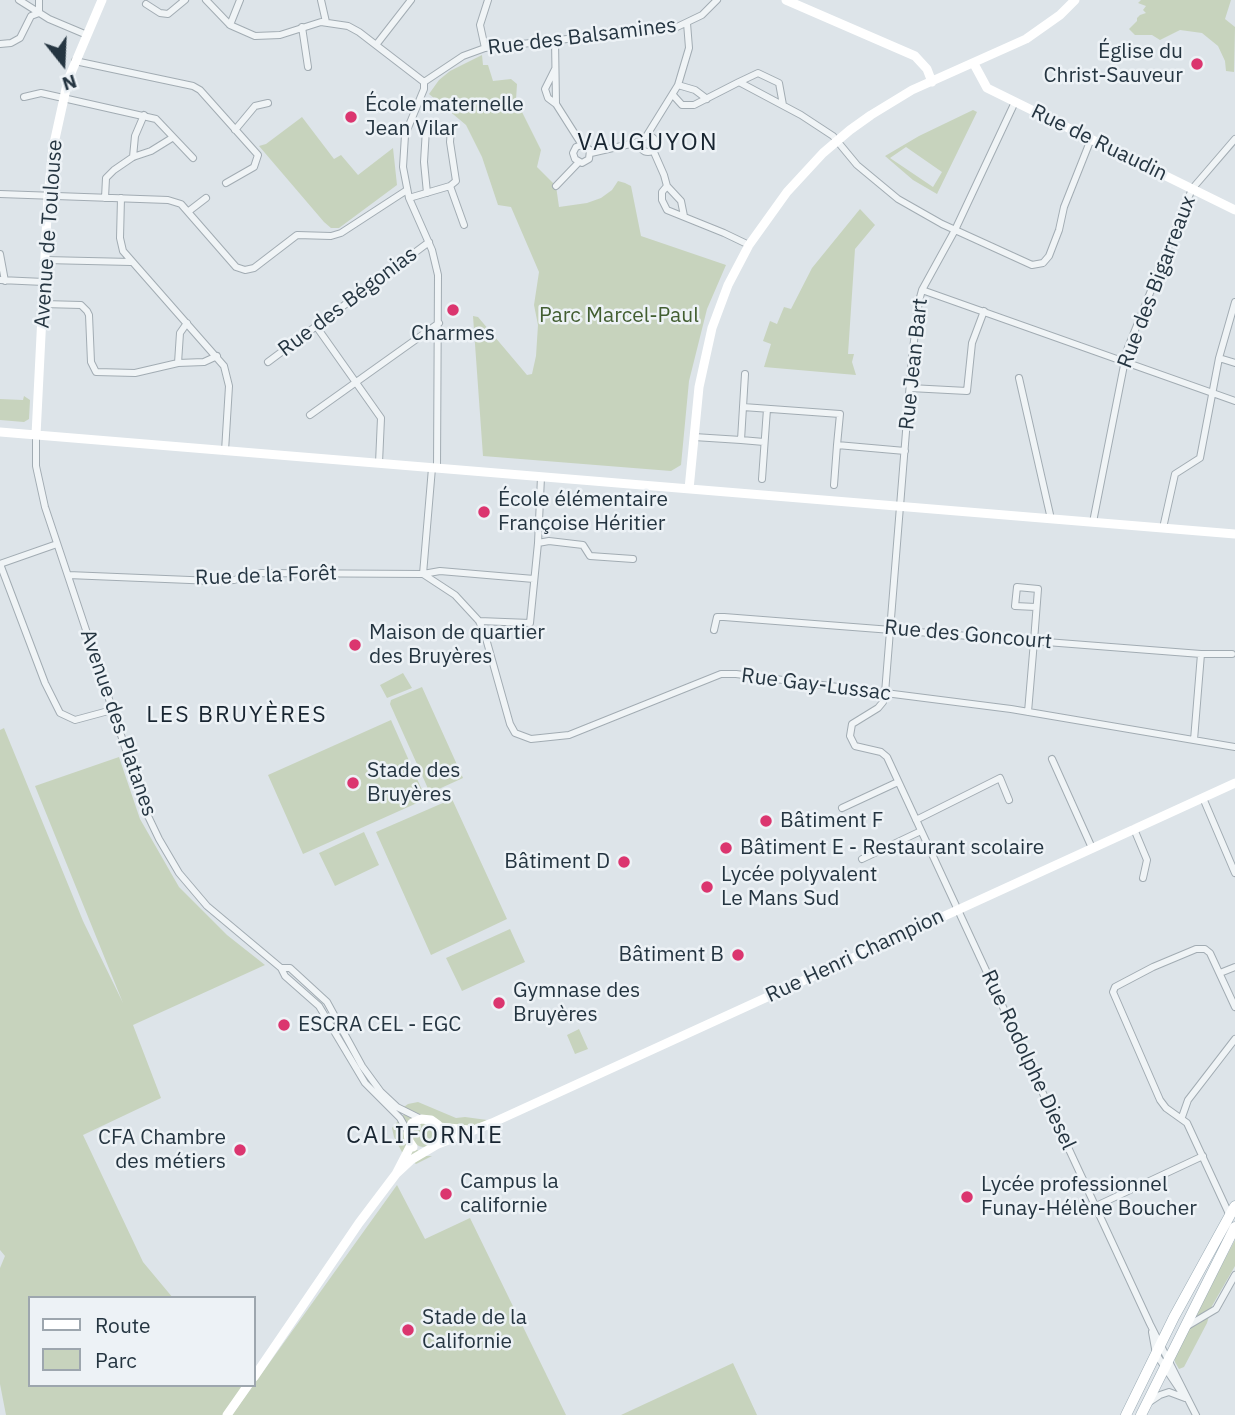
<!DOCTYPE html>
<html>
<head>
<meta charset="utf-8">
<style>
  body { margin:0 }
  #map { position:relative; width:1235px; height:1415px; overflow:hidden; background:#dde4e9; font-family:"IBM Plex Sans",sans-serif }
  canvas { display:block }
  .legend { position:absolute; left:28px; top:1296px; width:228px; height:91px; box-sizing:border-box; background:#edf2f6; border:2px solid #9da6ae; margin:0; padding:9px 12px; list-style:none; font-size:21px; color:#253541 }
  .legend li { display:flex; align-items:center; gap:14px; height:35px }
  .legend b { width:35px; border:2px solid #9da6ae }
  .north { position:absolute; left:28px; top:28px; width:70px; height:70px; -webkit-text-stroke:5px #edf2f6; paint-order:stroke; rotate:162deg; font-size:19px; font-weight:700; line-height:28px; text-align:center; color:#253541 }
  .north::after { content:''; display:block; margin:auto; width:24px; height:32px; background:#253541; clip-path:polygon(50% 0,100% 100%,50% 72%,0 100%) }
</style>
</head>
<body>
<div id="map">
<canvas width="1235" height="1415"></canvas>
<ul class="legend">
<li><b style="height:9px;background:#fff"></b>Route</li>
<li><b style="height:19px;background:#c7d3bd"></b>Parc</li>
</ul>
<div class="north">N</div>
</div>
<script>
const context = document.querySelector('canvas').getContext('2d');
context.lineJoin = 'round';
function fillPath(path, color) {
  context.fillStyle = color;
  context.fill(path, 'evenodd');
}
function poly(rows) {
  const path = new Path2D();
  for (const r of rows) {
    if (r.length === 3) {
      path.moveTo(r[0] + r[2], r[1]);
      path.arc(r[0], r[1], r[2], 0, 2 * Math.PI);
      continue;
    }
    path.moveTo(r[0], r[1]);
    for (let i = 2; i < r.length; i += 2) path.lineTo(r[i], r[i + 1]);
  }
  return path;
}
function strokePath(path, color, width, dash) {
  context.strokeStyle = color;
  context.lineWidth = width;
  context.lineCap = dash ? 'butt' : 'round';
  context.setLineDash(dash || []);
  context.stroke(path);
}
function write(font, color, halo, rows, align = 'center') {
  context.font = font + ' "IBM Plex Sans",sans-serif';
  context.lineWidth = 5;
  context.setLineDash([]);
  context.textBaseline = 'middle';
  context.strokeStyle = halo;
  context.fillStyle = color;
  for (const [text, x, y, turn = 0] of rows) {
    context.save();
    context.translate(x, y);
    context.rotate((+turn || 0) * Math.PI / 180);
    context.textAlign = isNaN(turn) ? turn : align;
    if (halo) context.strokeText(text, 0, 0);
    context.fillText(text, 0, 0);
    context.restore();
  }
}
fillPath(poly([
  [1141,0,1231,0,1225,19,1235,27,1234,72,1226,71,1225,61,1218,46,1202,33,1180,30,1160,40,1152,35,1135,35,1129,29,1137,21,1137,18,1140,15,1146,13,1143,10,1146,6,1138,3],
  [482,55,483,65,488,65,493,81,511,79,517,84,516,100,541,150,537,167,556,186,559,207,587,203,601,198,612,190,618,181,625,183,631,186,641,236,726,265,707,309,689,381,681,465,671,471,483,456,473,316,478,317,527,375,532,374,536,356,538,325,534,305,539,272,511,207,498,205,482,157,466,125,429,94,439,80,450,71],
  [973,110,977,112,937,194,913,180,885,156,919,136],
  [906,147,942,172,933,187,890,158],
  [302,117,334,159,341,155,358,175,393,148,397,185,339,228,331,228,324,222,259,146,266,144],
  [860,209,875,225,855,249,848,354,854,354,852,362,856,375,764,367,771,344,763,341,770,321,777,324,784,307,791,309,812,268],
  [24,396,30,400,29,419,24,422,0,420,0,399,23,400],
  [403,673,412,688,387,698,380,685],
  [422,687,463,778,430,793,390,704,391,700],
  [391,720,426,799,303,854,268,775],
  [4,728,83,921,123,1003,35,786,119,757,140,819,179,887,227,935,265,965,133,1025,161,1098,83,1135,143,1262,173,1298,30,1298,30,1385,247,1385,227,1415,6,1415,0,1384,0,1268,5,1256,0,1250,0,730],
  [452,799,507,919,431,955,376,832],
  [364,832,379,865,335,886,319,853],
  [510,929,525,962,462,991,446,958],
  [579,1029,588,1049,575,1054,567,1035],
  [418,1102,456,1118,465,1117,487,1120,476,1130,441,1138,431,1120,410,1126,414,1148,419,1151,420,1156,432,1156,416,1164,403,1154,394,1137,392,1128,406,1112,401,1109,408,1104],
  [424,1135,12],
  [397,1185,425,1239,470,1218,566,1415,232,1415],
  [1235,1240,1235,1266,1212,1306,1207,1323,1184,1367,1179,1369,1175,1362,1174,1354],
  [733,1363,757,1415,621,1415]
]), '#c7d3bd');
const street = poly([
  [19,0,49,19,87,35],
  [206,0,230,25,255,36,280,35,321,22,348,26,359,32,424,82],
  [321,0,326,22],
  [146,4,160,13,168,14,185,0],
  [230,25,240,0],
  [302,27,308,67],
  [555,39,556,104],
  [0,44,11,43,20,38,31,16,39,13,39,0],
  [376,45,411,0],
  [485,48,480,25,488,0],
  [75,61,193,86,200,90,258,155,254,167,226,183],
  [555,69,545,89,548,98,556,104,582,145,590,150,589,159,582,163,575,159,573,153,576,147,582,145],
  [424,82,424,89,405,135,403,167,409,198,432,250,438,275,437,468],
  [424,82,463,56,485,48,677,27,702,15,717,0],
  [739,82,758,73,779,83,783,105],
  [678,85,695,90,707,99],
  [673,95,682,105,694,105,739,82,801,115,833,136,857,165,898,199,942,224,1032,265,1043,263,1049,256,1059,230,1064,207,1091,139],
  [24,97,41,93,156,119,193,158],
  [1015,102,955,230,922,290,919,301,912,357,885,693,883,702,878,708,852,724,850,736,855,746,881,752,887,757,1150,1324,1196,1415],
  [426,129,424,162,427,193],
  [235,130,255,106,268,103],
  [451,130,450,142,456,181,450,186,464,225],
  [647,135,678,85,689,48,687,23],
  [648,144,8],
  [653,150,664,175,667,186,662,192,662,200,667,210,724,233,749,245],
  [591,153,639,142],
  [133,157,135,136,144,115],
  [556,186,579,162],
  [667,186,681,201,684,216],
  [0,194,168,200,181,204,236,267,245,270,254,268,297,235,331,236,341,233,407,190],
  [105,198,106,178,114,170,133,157,151,151,172,138],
  [121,198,120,238,123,251,224,366,229,386,225,451],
  [409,198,450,186],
  [189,211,206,198],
  [0,254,5,281],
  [45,260,131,262],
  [0,280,44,282],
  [922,290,1235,401],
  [43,304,81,305,87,311,89,315,91,362,96,372,135,373,178,363,204,362,217,356],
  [316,326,381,418,379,463],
  [1219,358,1235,363],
  [268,362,429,242],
  [178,363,180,333,187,323],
  [1019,378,1051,519],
  [910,388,967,391,972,343,984,311],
  [743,407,745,374],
  [310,415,439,323],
  [36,435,36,466,45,507,148,816,159,839,179,873,207,906,281,968,285,976,319,1006,365,1083,400,1118,408,1132],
  [694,437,741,440,743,407,840,414,837,445,905,451],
  [741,440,764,442],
  [762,479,767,409],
  [834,485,837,445],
  [1093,522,1127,350,1192,189,1235,139],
  [1163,528,1175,474,1200,458,1219,358,1235,302],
  [538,543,541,477],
  [0,564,45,683,60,713,75,720,112,710],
  [0,564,57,544],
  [423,574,455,595,479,621,485,635,510,724,515,733,531,739,569,735,721,674,736,674,1011,709,1235,747],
  [423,574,432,468],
  [68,575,214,581,234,580,261,573,423,574,440,571,534,579],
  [479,621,530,623,538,543,549,541,583,545,590,556,633,559],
  [714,630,717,617,724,617,1201,654,1232,654],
  [1028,712,1034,641,1038,589,1017,587,1015,606,1036,607],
  [1194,740,1201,654],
  [1052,759,1092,848],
  [1203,798,1235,873],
  [842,808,898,782],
  [916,820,1000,778,1009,800],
  [1134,829,1147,860,1143,878],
  [862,859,921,831],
  [281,968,290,968,327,1002,362,1066,381,1092,397,1107,421,1119],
  [1220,973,1235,967],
  [1182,1117,1188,1100,1235,1039],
  [1096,1206,1203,1156],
  [1230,1216,1187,1123,1166,1108,1160,1100,1113,992,1115,987,1153,967,1196,949,1205,949,1210,953,1235,1007],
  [1184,1328,1216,1309,1235,1275],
  [1152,1332,1156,1354,1182,1393],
  [1151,1401,1160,1395,1169,1392,1185,1398]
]);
const primary = poly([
  [1126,1415,1174,1317,1235,1206],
  [1141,1415,1235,1227]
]);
strokePath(street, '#a2acb3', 8);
strokePath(primary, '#9babb5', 11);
strokePath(street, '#f0f4f6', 6);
strokePath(poly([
  [786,0,915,56,927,69,932,82],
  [974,64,987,88,1235,210],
  [0,432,1235,534],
  [36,435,48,196,53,148,68,80,102,0],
  [689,489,699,387,712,328,728,285,749,245,787,192,823,153,850,130,871,115,912,90,1026,39,1060,15,1075,0],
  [439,1127,469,1130],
  [413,1147,409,1141,408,1132,412,1123,421,1119,431,1120,438,1125,441,1133,438,1144],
  [396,1174,411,1160,438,1144,492,1123,1235,783],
  [254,1377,359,1223,396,1174,411,1145],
  [227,1415,248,1385]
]), '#fff', 9);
strokePath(primary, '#fff', 10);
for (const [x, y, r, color] of [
  [1197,64,7,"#db356f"],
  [351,117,7,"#db356f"],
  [453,310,7,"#db356f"],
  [484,512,7,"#db356f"],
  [355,645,7,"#db356f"],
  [353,783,7,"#db356f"],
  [766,821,7,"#db356f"],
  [726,848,7,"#db356f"],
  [624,862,7,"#db356f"],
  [707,887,7,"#db356f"],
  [738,955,7,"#db356f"],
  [499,1003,7,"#db356f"],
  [284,1025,7,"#db356f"],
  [240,1150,7,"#db356f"],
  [446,1194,7,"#db356f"],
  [967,1197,7,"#db356f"],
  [408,1330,7,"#db356f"]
]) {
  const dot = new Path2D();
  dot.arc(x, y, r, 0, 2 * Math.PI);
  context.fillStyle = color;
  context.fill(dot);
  strokePath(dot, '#edf2f6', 2.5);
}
write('21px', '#253541', '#edf2f6', [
  ["Rue des Balsamines",582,37,-7],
  ["Rue de Ruaudin",1099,143,26],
  ["Avenue de Toulouse",49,234,-86],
  ["Rue des Bigarreaux",1157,282,-69],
  ["Rue des Bégonias",348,302,-37],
  ["Rue Jean Bart",914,364,-84],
  ["Rue de la Forêt",266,576,-2],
  ["Rue des Goncourt",968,635,5],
  ["Rue Gay-Lussac",816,685,7],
  ["Avenue des Platanes",118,723,71],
  ["Rue Henri Champion",855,956,-25],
  ["Rue Rodolphe Diesel",1028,1060,65]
]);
write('21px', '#253541', '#edf2f6', [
  ["Église du",1183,52,"right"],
  ["Christ-Sauveur",1183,76,"right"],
  ["École maternelle",365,105],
  ["Jean Vilar",365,129],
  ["Charmes",453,334,"center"],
  ["École élémentaire",498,500],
  ["Françoise Héritier",498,524],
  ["Maison de quartier",369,633],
  ["des Bruyères",369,657],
  ["Stade des",367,771],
  ["Bruyères",367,795],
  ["Bâtiment F",780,821],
  ["Bâtiment E - Restaurant scolaire",740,848],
  ["Bâtiment D",610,862,"right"],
  ["Lycée polyvalent",721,875],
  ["Le Mans Sud",721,899],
  ["Bâtiment B",724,955,"right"],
  ["Gymnase des",513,991],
  ["Bruyères",513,1015],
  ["ESCRA CEL - EGC",298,1025],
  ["CFA Chambre",226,1138,"right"],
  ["des métiers",226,1162,"right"],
  ["Campus la",460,1182],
  ["californie",460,1206],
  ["Lycée professionnel",981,1185],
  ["Funay-Hélène Boucher",981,1209],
  ["Stade de la",422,1318],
  ["Californie",422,1342]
], 'left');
write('21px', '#425e31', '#edf2f6', [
  ["Parc Marcel-Paul",619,316]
]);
context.letterSpacing = '2px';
write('23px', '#182531', '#edf2f6', [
  ["LES BRUYÈRES",237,715]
]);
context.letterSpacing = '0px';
context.letterSpacing = '2px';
write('24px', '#182531', '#edf2f6', [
  ["VAUGUYON",648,143],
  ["CALIFORNIE",425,1136]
]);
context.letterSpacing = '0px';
</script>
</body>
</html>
